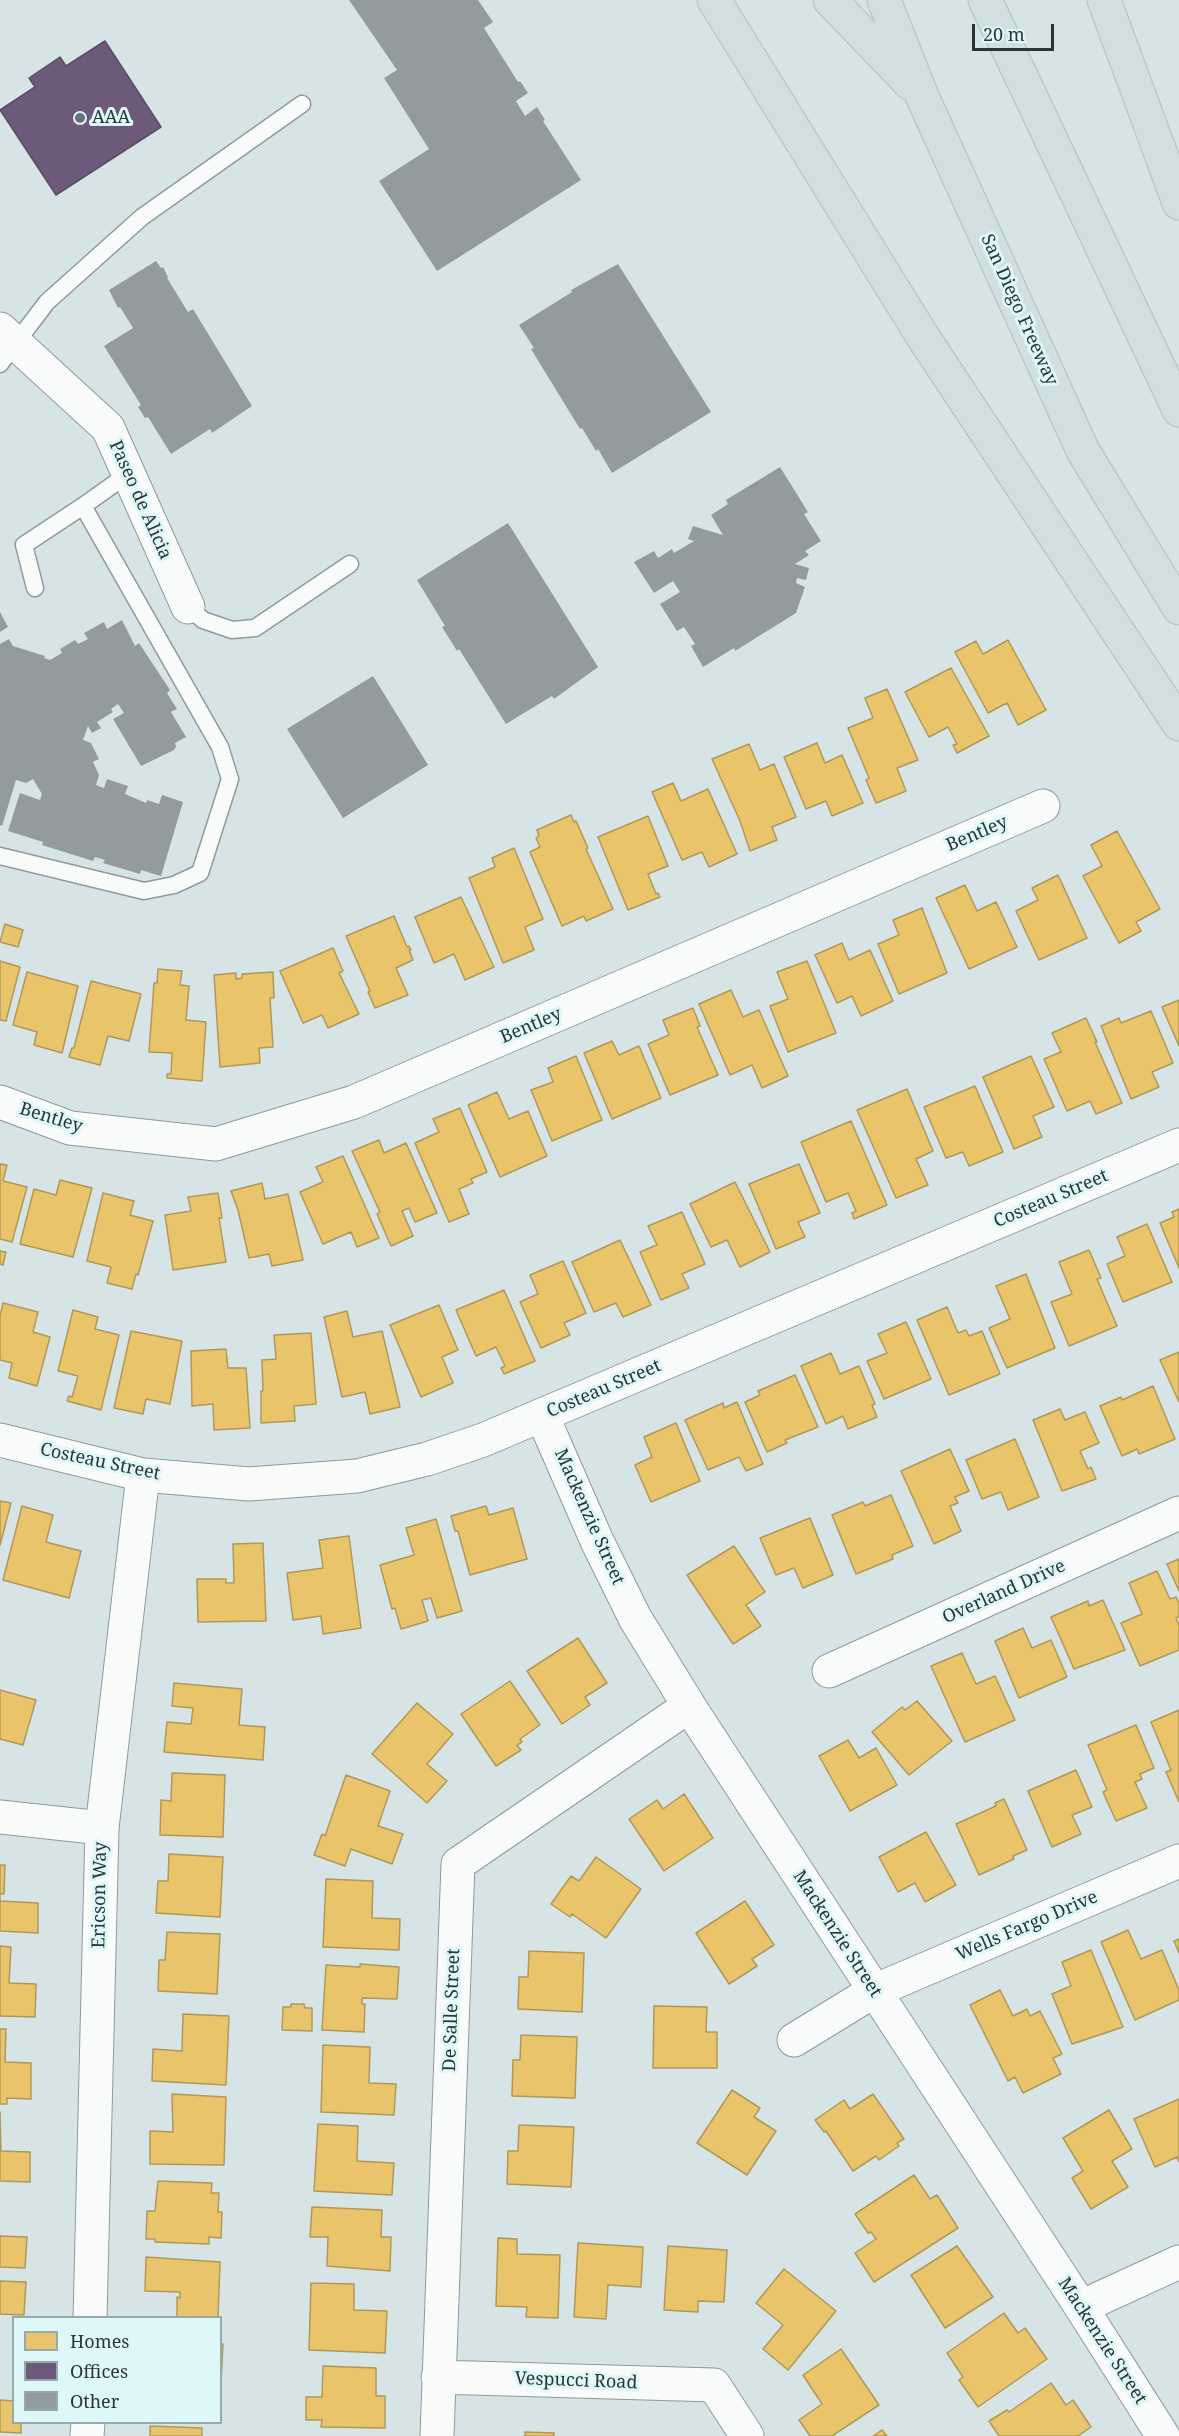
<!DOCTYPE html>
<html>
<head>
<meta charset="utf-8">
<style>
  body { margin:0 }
  #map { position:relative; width:1179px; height:2436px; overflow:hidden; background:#d7e4e5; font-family:"Noto Serif",serif }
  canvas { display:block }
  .legend { position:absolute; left:12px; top:2316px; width:210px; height:108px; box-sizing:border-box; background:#def7f9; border:2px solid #96a9ab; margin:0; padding:8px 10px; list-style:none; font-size:18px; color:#2b3535 }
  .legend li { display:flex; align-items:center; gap:12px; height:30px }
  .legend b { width:30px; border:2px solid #96a9ab }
  .scale { position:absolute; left:972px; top:24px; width:82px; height:27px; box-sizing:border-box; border:3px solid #2b3535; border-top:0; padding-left:8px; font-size:18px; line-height:21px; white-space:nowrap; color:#2b3535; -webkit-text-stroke:4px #def7f9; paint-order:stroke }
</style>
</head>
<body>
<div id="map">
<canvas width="1179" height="2436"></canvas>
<ul class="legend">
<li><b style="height:16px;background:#e9c46a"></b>Homes</li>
<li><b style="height:16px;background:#6d597a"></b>Offices</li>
<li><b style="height:16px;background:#929c9e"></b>Other</li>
</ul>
<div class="scale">20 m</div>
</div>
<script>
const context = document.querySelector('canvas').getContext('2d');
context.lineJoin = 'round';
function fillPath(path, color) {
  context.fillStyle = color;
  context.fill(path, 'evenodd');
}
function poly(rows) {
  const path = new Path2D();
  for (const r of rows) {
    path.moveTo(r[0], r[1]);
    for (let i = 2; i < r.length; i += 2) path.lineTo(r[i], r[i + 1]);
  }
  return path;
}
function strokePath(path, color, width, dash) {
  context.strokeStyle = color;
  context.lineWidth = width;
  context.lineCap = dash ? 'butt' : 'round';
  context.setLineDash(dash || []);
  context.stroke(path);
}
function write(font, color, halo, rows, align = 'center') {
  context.font = font + ' "Noto Serif",serif';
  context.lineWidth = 6;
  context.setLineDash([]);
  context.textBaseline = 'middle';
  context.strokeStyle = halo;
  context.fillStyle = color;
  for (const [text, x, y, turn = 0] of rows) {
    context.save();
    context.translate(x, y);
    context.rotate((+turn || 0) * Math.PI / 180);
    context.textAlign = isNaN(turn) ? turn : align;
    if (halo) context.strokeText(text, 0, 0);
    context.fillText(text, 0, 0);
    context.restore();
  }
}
const homes = poly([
  [1008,640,1046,710,1018,725,1007,703,988,713,955,652,976,641,983,654,1008,640],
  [951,668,989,736,957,753,953,745,957,744,948,727,929,737,905,692,951,668],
  [887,689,918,760,897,768,906,791,876,803,866,780,869,778,848,728,873,718,865,698,887,689],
  [817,743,825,763,842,755,863,803,832,816,826,801,806,809,784,757,817,743],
  [749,744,760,770,774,764,796,817,772,827,777,840,750,851,740,821,712,759,749,744],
  [673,783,681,801,708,789,737,854,709,867,702,852,682,860,652,792,673,783],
  [571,815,574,822,576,821,588,848,586,849,613,909,586,921,584,916,562,926,530,852,540,847,536,838,539,836,537,830,571,815],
  [648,816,668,866,648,874,656,894,658,893,660,897,628,910,598,837,648,816],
  [1117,831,1160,909,1136,922,1141,931,1119,943,1083,876,1102,866,1091,845,1117,831],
  [514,848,543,919,525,927,534,950,503,963,469,878,495,867,492,858,514,848],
  [1058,875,1087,938,1039,960,1016,911,1038,900,1032,888,1058,875],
  [965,885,977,911,996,902,1017,947,969,969,936,898,965,885],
  [461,897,494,967,465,980,454,954,434,963,415,917,461,897],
  [922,908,947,973,899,994,878,944,899,935,893,920,922,908],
  [394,916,407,947,409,946,411,950,409,950,413,960,396,968,408,995,375,1008,368,992,370,991,346,936,394,916],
  [5,924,23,930,18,947,0,942,5,924],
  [842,943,849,960,870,950,893,1001,861,1016,852,996,837,1003,815,955,842,943],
  [333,948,343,971,339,973,359,1014,328,1028,322,1015,303,1023,280,971,333,948],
  [0,961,20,967,6,1021,0,1020,0,961],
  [807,961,836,1033,788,1052,770,1006,788,999,777,972,807,961],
  [158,969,182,971,180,985,189,986,186,1020,206,1022,202,1081,167,1078,167,1074,171,1074,172,1053,149,1052,154,983,157,983,158,969],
  [27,972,78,986,62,1053,34,1045,37,1032,13,1025,27,972],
  [273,972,274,998,270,998,273,1047,259,1048,260,1063,220,1067,214,975,236,973,236,979,242,978,242,974,273,972],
  [91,981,141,994,129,1041,108,1036,100,1065,69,1057,72,1048,74,1048,91,981],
  [731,990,743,1017,759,1010,788,1076,762,1088,752,1065,730,1075,699,1004,731,990],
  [1179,1000,1179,1046,1162,1007,1179,1000],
  [693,1008,700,1026,697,1027,718,1075,670,1095,648,1044,669,1035,663,1020,693,1008],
  [1151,1011,1173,1063,1152,1072,1159,1087,1131,1099,1101,1026,1119,1018,1121,1023,1151,1011],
  [1086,1018,1097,1042,1095,1042,1122,1103,1096,1114,1090,1101,1067,1111,1044,1059,1061,1052,1052,1033,1086,1018],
  [612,1041,619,1055,639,1046,661,1098,612,1119,584,1053,612,1041],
  [576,1056,602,1120,552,1141,531,1090,553,1082,548,1068,576,1056],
  [1031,1056,1054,1107,1033,1116,1042,1137,1014,1149,983,1077,1031,1056],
  [975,1086,1003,1152,969,1166,963,1152,946,1158,924,1107,975,1086],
  [907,1089,933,1151,916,1159,928,1185,896,1198,857,1110,907,1089],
  [497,1092,509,1119,528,1111,547,1156,500,1177,468,1105,497,1092],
  [460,1108,487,1172,471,1179,473,1183,459,1189,469,1214,449,1222,415,1143,439,1132,433,1119,460,1108],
  [851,1121,887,1205,854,1219,852,1213,856,1211,848,1193,826,1202,801,1142,851,1121],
  [379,1140,384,1153,406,1143,437,1213,415,1222,409,1208,402,1211,413,1236,391,1246,377,1214,380,1212,352,1151,379,1140],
  [343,1156,379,1238,357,1247,351,1232,323,1244,300,1192,323,1182,316,1167,343,1156],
  [0,1164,7,1165,3,1181,27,1187,12,1242,0,1239,0,1164],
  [799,1164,820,1213,798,1222,805,1237,776,1249,749,1184,799,1164],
  [60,1180,92,1188,73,1257,20,1244,34,1189,56,1195,60,1180],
  [735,1182,770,1252,740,1267,727,1240,711,1247,690,1204,735,1182],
  [262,1183,265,1199,288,1194,303,1260,272,1266,269,1254,249,1258,238,1210,231,1191,262,1183],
  [103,1193,134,1201,130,1215,153,1221,138,1275,136,1274,132,1289,107,1283,111,1267,87,1261,103,1193],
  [218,1193,222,1218,219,1218,226,1262,173,1270,165,1215,191,1211,188,1197,218,1193],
  [1179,1209,1179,1268,1160,1223,1174,1217,1172,1212,1179,1209],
  [682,1212,705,1264,682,1274,689,1288,661,1300,640,1252,657,1245,648,1226,682,1212],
  [1147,1224,1172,1282,1123,1302,1107,1264,1125,1256,1117,1237,1147,1224],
  [620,1240,651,1305,623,1317,616,1303,594,1312,572,1262,620,1240],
  [1089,1250,1101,1278,1097,1279,1117,1326,1069,1346,1051,1302,1072,1294,1059,1262,1089,1250],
  [0,1251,6,1252,3,1265,0,1264,0,1251],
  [563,1261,586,1313,564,1323,570,1335,541,1348,520,1302,538,1294,530,1275,563,1261],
  [1026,1274,1055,1348,1007,1368,989,1328,1010,1319,996,1286,1026,1274],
  [504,1290,535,1361,504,1374,501,1368,505,1366,496,1347,476,1356,456,1310,504,1290],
  [3,1303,38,1312,33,1332,50,1337,37,1386,9,1378,12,1363,0,1360,0,1316,3,1303],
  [439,1305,458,1350,442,1357,453,1383,421,1397,390,1325,439,1305],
  [947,1307,958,1333,966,1330,969,1336,982,1331,1000,1374,949,1395,917,1320,947,1307],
  [73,1310,98,1317,95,1329,119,1335,101,1410,67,1401,69,1396,72,1397,78,1376,58,1371,73,1310],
  [347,1311,353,1337,382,1331,400,1407,370,1414,365,1392,342,1397,324,1317,347,1311],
  [906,1322,931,1379,884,1399,867,1361,887,1353,878,1334,906,1322],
  [131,1331,182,1341,170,1404,146,1399,143,1414,114,1408,131,1331],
  [311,1333,316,1404,294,1406,295,1421,261,1423,261,1391,263,1391,262,1360,276,1359,274,1335,311,1333],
  [226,1349,228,1368,246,1368,250,1428,214,1430,213,1404,192,1406,191,1351,226,1349],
  [1179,1352,1179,1402,1160,1360,1179,1352],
  [831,1353,840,1374,859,1366,875,1404,872,1405,877,1417,848,1429,843,1416,826,1424,801,1366,831,1353],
  [795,1375,818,1427,785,1440,787,1443,767,1452,745,1402,760,1395,758,1391,795,1375],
  [1153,1386,1175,1439,1139,1454,1137,1449,1122,1456,1100,1406,1121,1397,1122,1400,1153,1386],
  [737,1402,763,1464,746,1471,739,1457,708,1470,685,1420,723,1403,724,1408,737,1402],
  [1060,1409,1065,1420,1085,1412,1099,1443,1080,1451,1088,1469,1091,1467,1096,1479,1062,1491,1033,1420,1060,1409],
  [676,1423,700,1481,651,1502,635,1465,652,1457,644,1437,676,1423],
  [1015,1439,1039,1497,1008,1510,1001,1492,982,1499,966,1460,1015,1439],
  [950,1449,969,1491,955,1497,958,1503,950,1506,961,1531,934,1544,901,1471,950,1449],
  [891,1495,913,1546,892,1555,893,1559,856,1574,832,1515,863,1502,865,1506,891,1495],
  [0,1501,11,1503,0,1545,0,1501],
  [22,1506,53,1515,46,1542,81,1551,69,1598,3,1580,22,1506],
  [486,1506,489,1515,513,1508,527,1559,470,1575,458,1531,455,1531,451,1516,486,1506],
  [810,1518,833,1575,803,1588,794,1568,776,1575,760,1538,810,1518],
  [436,1519,462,1611,437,1618,431,1598,422,1600,428,1621,401,1629,395,1608,392,1609,380,1565,414,1555,406,1528,436,1519],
  [349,1536,361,1628,323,1634,321,1616,293,1620,287,1573,323,1568,319,1540,349,1536],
  [263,1543,266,1621,198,1622,197,1579,226,1579,226,1583,234,1583,233,1544,263,1543],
  [734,1546,765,1592,746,1605,761,1626,733,1644,687,1575,734,1546],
  [1179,1559,1179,1591,1167,1564,1179,1559],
  [1157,1571,1170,1599,1176,1597,1179,1603,1179,1617,1176,1618,1179,1625,1179,1650,1140,1666,1121,1623,1142,1614,1129,1583,1157,1571],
  [1103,1600,1125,1650,1074,1669,1051,1617,1088,1601,1089,1606,1103,1600],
  [1023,1628,1032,1648,1051,1640,1067,1677,1019,1698,995,1641,1023,1628],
  [578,1638,607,1683,585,1697,590,1705,562,1724,527,1671,578,1638],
  [962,1653,976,1684,995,1676,1015,1720,965,1742,931,1666,962,1653],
  [510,1681,540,1725,520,1739,522,1742,517,1745,521,1750,496,1766,461,1714,510,1681],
  [174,1683,242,1689,239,1725,265,1727,263,1760,164,1752,167,1722,191,1724,193,1708,172,1706,174,1683],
  [0,1690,36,1700,23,1745,0,1739,0,1690],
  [917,1701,952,1741,909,1775,872,1732,902,1707,905,1710,917,1701],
  [417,1703,453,1734,427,1764,447,1781,427,1803,372,1754,417,1703],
  [1179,1710,1179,1802,1166,1772,1171,1770,1151,1722,1179,1710],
  [1136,1725,1154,1768,1140,1774,1142,1779,1135,1782,1147,1808,1116,1821,1103,1792,1107,1790,1088,1745,1136,1725],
  [848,1740,859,1758,876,1748,897,1785,850,1811,819,1756,848,1740],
  [1076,1770,1092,1807,1072,1815,1081,1834,1052,1847,1028,1791,1076,1770],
  [172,1773,225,1775,223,1837,160,1835,161,1800,171,1801,172,1773],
  [346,1775,390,1791,378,1826,403,1834,392,1864,351,1849,345,1866,314,1855,322,1834,325,1836,346,1775],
  [684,1794,713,1838,664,1871,629,1819,657,1800,663,1809,684,1794],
  [1004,1799,1027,1850,1013,1856,1014,1859,979,1875,956,1824,996,1806,995,1803,1004,1799],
  [926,1832,956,1885,925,1902,915,1883,898,1892,879,1857,926,1832],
  [169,1854,223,1857,220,1917,156,1913,158,1881,168,1881,169,1854],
  [596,1857,641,1889,606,1938,572,1914,570,1917,551,1904,571,1876,579,1881,596,1857],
  [0,1865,5,1865,4,1894,0,1894,0,1901,38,1903,38,1933,0,1931,0,1865],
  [326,1879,373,1881,372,1918,400,1919,399,1950,323,1947,326,1879],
  [745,1901,774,1945,752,1959,757,1966,729,1984,696,1933,745,1901],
  [1128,1930,1141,1959,1162,1950,1179,1990,1179,2000,1135,2020,1101,1942,1128,1930],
  [167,1932,220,1934,217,1994,158,1991,159,1960,165,1960,167,1932],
  [1179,1939,1179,1953,1174,1941,1179,1939],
  [0,1946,11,1947,9,1983,36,1984,35,2017,0,2016,0,1946],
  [1091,1950,1123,2027,1072,2044,1052,1994,1071,1986,1062,1962,1091,1950],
  [529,1951,584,1953,582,2012,518,2009,519,1977,528,1977,529,1951],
  [360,1964,399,1967,397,1999,362,1998,362,2004,365,2004,364,2032,322,2030,326,1965,360,1967,360,1964],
  [1000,1990,1013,2016,1027,2009,1030,2016,1040,2011,1062,2054,1053,2058,1061,2074,1023,2093,1015,2077,1008,2081,970,2005,1000,1990],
  [291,2004,304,2004,305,2008,312,2008,312,2031,282,2030,283,2007,291,2007,291,2004],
  [654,2006,707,2007,706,2032,717,2032,717,2068,653,2068,654,2006],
  [183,2014,229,2016,226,2085,152,2081,153,2049,182,2051,183,2014],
  [0,2029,6,2029,5,2062,31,2063,31,2099,7,2098,7,2104,0,2104,0,2029],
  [521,2035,577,2037,575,2098,512,2096,513,2060,520,2060,521,2035],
  [323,2045,370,2047,369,2083,396,2084,394,2115,321,2112,323,2045],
  [732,2090,760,2108,754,2117,776,2131,747,2175,697,2143,732,2090],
  [172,2094,226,2097,224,2165,150,2164,150,2131,173,2132,172,2094],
  [873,2094,904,2139,897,2143,899,2146,879,2160,876,2156,853,2171,826,2131,824,2132,815,2120,844,2100,850,2109,873,2094],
  [1179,2099,1179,2162,1177,2157,1155,2167,1134,2119,1179,2099],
  [1109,2110,1132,2149,1112,2161,1128,2187,1091,2209,1072,2178,1083,2171,1063,2138,1109,2110],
  [0,2112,1,2151,30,2152,30,2182,0,2181,0,2112],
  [318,2124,358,2126,357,2161,394,2163,392,2195,314,2191,318,2124],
  [519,2125,574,2127,571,2187,507,2184,508,2151,518,2151,519,2125],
  [914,2175,930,2199,937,2195,958,2228,874,2282,855,2253,876,2239,871,2232,868,2233,855,2214,914,2175],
  [158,2181,212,2183,211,2193,219,2193,218,2212,222,2212,221,2238,209,2237,209,2244,155,2242,155,2239,146,2239,147,2211,155,2211,158,2181],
  [312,2207,382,2210,381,2237,391,2237,390,2271,327,2266,328,2237,310,2237,312,2207],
  [0,2236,27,2237,25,2268,0,2267,0,2236],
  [498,2238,517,2239,517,2254,560,2255,558,2318,526,2317,527,2307,496,2306,498,2238],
  [578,2243,643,2247,641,2287,608,2285,606,2319,574,2317,578,2243],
  [668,2246,727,2250,724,2302,698,2301,698,2312,664,2310,668,2246],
  [957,2246,993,2297,945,2328,911,2275,957,2246],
  [146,2257,220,2262,218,2318,177,2318,177,2297,180,2298,180,2292,145,2291,146,2257],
  [784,2269,836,2311,788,2370,763,2349,783,2325,756,2303,784,2269],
  [0,2281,26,2282,24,2315,0,2314,0,2281],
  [311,2283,354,2284,354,2310,387,2311,385,2353,309,2350,311,2283],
  [1004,2313,1018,2333,1025,2328,1047,2359,978,2407,959,2380,963,2377,947,2353,1004,2313],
  [220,2344,223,2344,220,2400,220,2344],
  [841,2349,879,2405,832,2436,810,2436,799,2420,822,2404,803,2375,841,2349],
  [323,2366,376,2368,376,2396,385,2396,385,2428,321,2427,322,2420,306,2420,306,2397,322,2397,323,2366],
  [1051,2383,1066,2405,1073,2400,1091,2427,1078,2436,999,2436,989,2421,1007,2410,1009,2412,1051,2383],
  [0,2400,14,2401,14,2422,21,2422,21,2433,0,2432,0,2400],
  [150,2426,202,2428,202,2436,150,2436,150,2426],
  [882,2430,887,2436,873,2436,882,2430],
  [525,2432,554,2433,554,2436,525,2436,525,2432]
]);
fillPath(homes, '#e9c46a');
strokePath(homes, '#b0995a', 1.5);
const offices = poly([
  [105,41,161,127,56,195,0,110,35,87,29,78,60,57,66,66,105,41]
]);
fillPath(offices, '#6d597a');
strokePath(offices, '#594e65', 1.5);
fillPath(poly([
  [349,0,478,0,493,22,484,28,518,82,520,81,528,93,516,101,525,116,537,107,545,120,543,121,581,180,437,271,379,181,429,149,384,78,397,70],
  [156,261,161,268,163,267,168,277,167,278,188,312,193,309,252,406,212,433,210,429,171,454,148,417,145,418,138,407,141,405,104,346,133,328,120,307,118,308,109,290],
  [618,264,711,412,612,473,598,449,596,451,582,428,580,429,531,349,534,348,519,325,572,292,571,290],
  [780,467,808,512,804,514,821,541,805,551,809,555,795,564,809,568,806,580,797,578,796,583,805,587,796,613,735,651,734,648,703,667,691,646,695,644,684,627,677,631,660,604,680,592,673,581,654,593,634,562,654,551,658,558,672,549,674,553,694,541,688,539,693,526,723,535,711,515,728,504,726,500],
  [508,523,598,667,554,699,552,696,506,724,459,649,457,651,442,627,445,626,417,580],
  [0,612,8,627,0,632],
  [122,620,135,646,139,643,170,690,167,693,177,709,171,712,186,737,175,743,176,747,174,750,141,766,113,719,124,713,118,704,111,709,113,712,97,722,101,728,92,733,88,726,83,740,91,743,99,759,93,762,99,775,96,785,104,788,107,779,128,786,125,794,146,803,147,800,159,804,162,795,183,802,161,876,141,870,140,874,103,863,105,860,95,857,93,861,42,845,43,842,8,831,20,793,40,800,42,794,33,779,26,783,16,780,2,826,0,825,0,644,9,639,13,646,45,656,44,658,50,660,62,653,60,649,75,640,78,644,88,639,84,633,104,622,107,629],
  [373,676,428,765,343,818,287,729]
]), '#929c9e');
const service = poly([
  [0,364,47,302,142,217,302,104],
  [83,506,128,474],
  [188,607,203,620,232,630,255,628,350,564],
  [0,856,144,891,174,885,200,873,230,779,220,747,83,506,24,545,35,588]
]);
const minor = poly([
  [0,329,108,428,188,607],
  [0,1102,70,1128,216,1144,354,1102,1043,806],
  [829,1671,1179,1513],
  [0,1817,102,1828],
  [794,2040,874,1991],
  [1081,2307,1179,2262],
  [438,2377,714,2385,747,2436],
  [437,2436,458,1864,689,1706]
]);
const tertiary = poly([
  [542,1415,597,1541,635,1618,689,1706,1081,2307,1163,2436],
  [0,1440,143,1475,249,1484,357,1476,427,1459,483,1440,542,1415,1179,1145],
  [874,1991,1179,1861],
  [90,2318,102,1828,143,1475],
  [87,2436,88,2422]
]);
const motorway = poly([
  [714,0,923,337,1179,724],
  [830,0,911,84],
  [884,0,922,96,1083,451,1179,608],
  [985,0,1179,410],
  [1104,0,1179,203]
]);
strokePath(service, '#909a9b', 19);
strokePath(minor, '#909a9b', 35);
strokePath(tertiary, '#909a9b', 35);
strokePath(motorway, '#b7bebe', 35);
strokePath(service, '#f9fbfb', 16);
strokePath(minor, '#f9fbfb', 33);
strokePath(tertiary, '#f9fbfb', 33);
strokePath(motorway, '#d1dfe0', 33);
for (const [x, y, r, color] of [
  [80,118,6,"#677273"]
]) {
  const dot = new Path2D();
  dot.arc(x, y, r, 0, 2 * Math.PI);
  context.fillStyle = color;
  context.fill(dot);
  strokePath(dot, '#def7f9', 2);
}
write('18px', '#2b3535', '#def7f9', [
  ["AAA",92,118]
], 'left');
write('18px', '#2b3535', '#def7f9', [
  ["San Diego Freeway",1019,310,66],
  ["Paseo de Alicia",140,500,66],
  ["Bentley",977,834,-23],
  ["Bentley",531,1026,-23],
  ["Bentley",51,1118,17],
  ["Costeau Street",1051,1199,-23],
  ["Costeau Street",604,1389,-23],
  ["Costeau Street",100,1462,12],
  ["Mackenzie Street",589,1517,66],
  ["Overland Drive",1004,1592,-24],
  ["Ericson Way",100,1895,-89],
  ["Wells Fargo Drive",1027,1926,-23],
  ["Mackenzie Street",837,1934,57],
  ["De Salle Street",452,2010,-88],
  ["Mackenzie Street",1102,2341,57],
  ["Vespucci Road",576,2381,2]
]);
</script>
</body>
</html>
